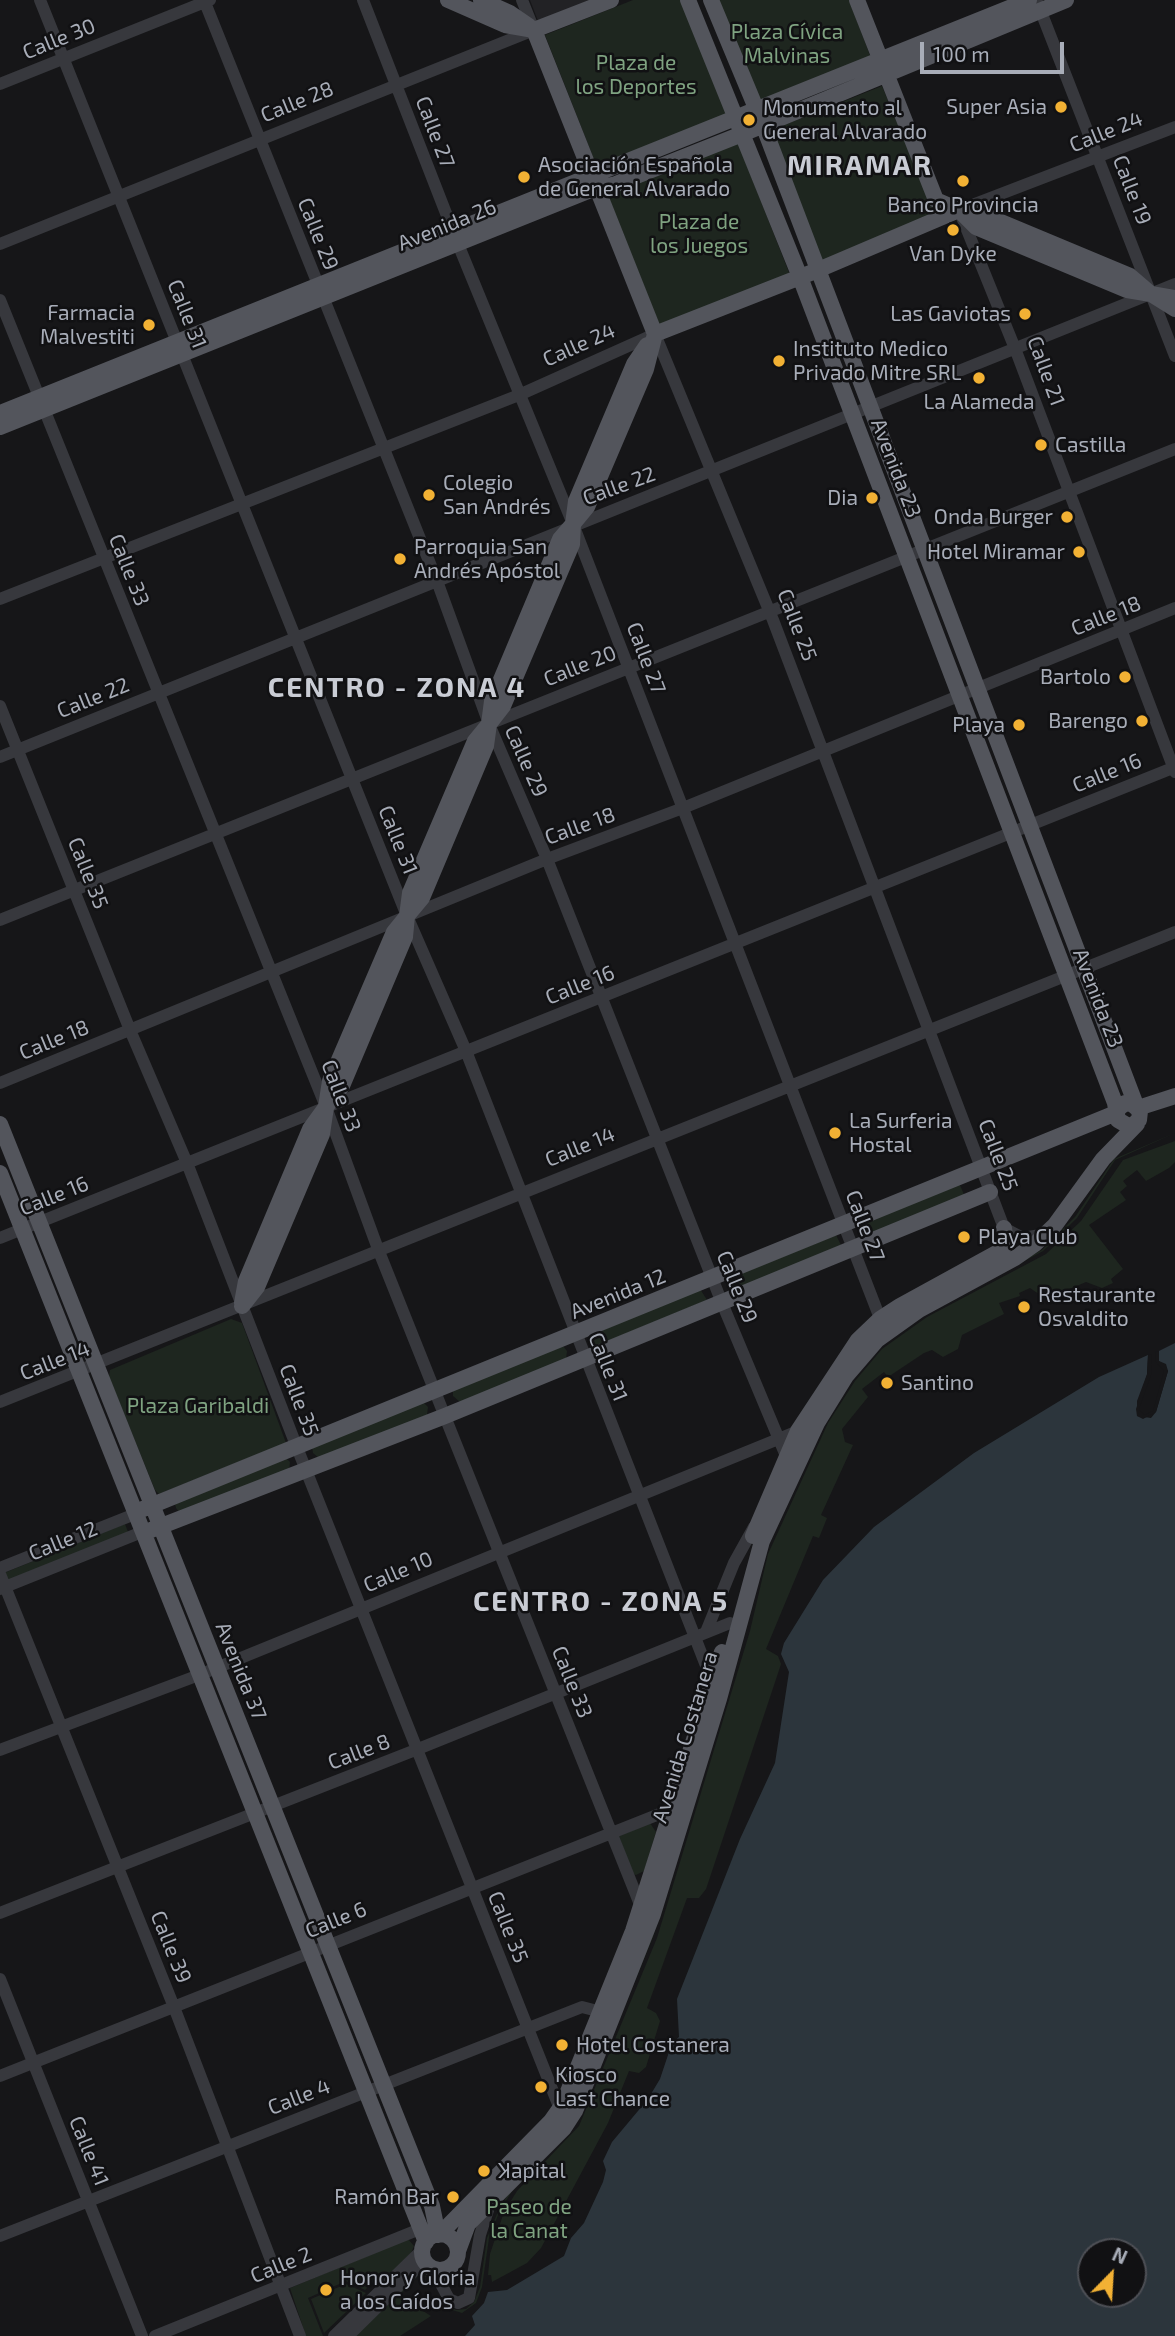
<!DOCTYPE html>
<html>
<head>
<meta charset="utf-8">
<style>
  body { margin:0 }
  #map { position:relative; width:1175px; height:2336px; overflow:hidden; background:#161618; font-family:"Exo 2",sans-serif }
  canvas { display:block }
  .north { position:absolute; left:1077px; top:2238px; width:70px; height:70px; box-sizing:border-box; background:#111113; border:2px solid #4d4f55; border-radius:50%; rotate:24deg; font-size:19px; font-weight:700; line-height:28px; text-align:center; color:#a8adb8 }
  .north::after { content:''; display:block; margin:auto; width:24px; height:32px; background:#f2b134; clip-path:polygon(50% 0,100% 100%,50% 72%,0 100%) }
  .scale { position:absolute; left:920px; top:42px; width:144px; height:32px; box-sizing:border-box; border:4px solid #a8adb8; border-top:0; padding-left:9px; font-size:21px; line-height:24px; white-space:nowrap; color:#a8adb8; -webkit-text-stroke:5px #111113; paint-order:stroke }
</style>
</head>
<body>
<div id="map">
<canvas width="1175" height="2336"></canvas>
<div class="north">N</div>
<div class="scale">100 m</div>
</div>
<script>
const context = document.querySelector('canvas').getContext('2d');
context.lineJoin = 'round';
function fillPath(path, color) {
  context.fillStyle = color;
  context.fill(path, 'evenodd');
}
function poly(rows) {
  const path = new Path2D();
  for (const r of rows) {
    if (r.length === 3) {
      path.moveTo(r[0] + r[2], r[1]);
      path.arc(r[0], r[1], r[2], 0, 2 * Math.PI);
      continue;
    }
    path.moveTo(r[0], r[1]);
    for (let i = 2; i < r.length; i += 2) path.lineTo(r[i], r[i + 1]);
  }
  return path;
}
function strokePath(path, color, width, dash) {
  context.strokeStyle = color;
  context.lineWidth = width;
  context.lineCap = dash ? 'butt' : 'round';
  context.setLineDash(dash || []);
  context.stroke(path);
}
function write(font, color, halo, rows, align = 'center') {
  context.font = font + ' "Exo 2",sans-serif';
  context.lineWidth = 5;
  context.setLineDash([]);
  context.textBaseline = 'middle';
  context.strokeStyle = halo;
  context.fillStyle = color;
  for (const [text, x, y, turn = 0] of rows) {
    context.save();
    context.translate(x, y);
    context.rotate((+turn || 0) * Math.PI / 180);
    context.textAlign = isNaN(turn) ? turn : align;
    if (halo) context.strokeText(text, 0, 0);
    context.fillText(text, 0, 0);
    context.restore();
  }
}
fillPath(poly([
  [530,0,595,0,538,21]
]), '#222225');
fillPath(poly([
  [633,0,681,0,727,116,597,167,545,35],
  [718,0,849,0,871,58,759,103],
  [882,86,935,214,822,261,772,130],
  [738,143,790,275,660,326,607,194],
  [1175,1133,1115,1160,1077,1218,1043,1251,925,1314,880,1346,852,1379,825,1421,764,1553,731,1676,653,1937,579,2116,565,2136,514,2188,500,2210,489,2238,482,2287,476,2303,462,2313,449,2309,433,2289,447,2306,456,2310,466,2309,474,2302,480,2287,487,2238,499,2209,513,2187,564,2135,578,2115,651,1937,738,1646,762,1553,820,1426,850,1378,879,1345,924,1313,1042,1250,1075,1217,1114,1159],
  [1175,1141,1175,1162,1169,1168,1146,1181,1137,1170,1123,1181,1127,1186,1120,1192,1126,1200,1089,1225,1123,1269,1111,1279,1113,1283,1102,1288,1086,1282,1046,1299,1030,1288,1019,1293,1020,1296,999,1303,1004,1314,962,1335,958,1349,943,1357,932,1350,924,1353,888,1377,884,1372,862,1389,868,1397,842,1429,845,1442,853,1445,821,1515,827,1518,819,1538,813,1536,766,1649,778,1656,781,1664,706,1889,699,1898,687,1898,647,2008,656,2013,660,2021,646,2067,639,2073,629,2071,608,2123,541,2248,527,2263,492,2282,491,2275,488,2275,490,2254,504,2212,517,2191,579,2126,657,1938,750,1631,768,1554,828,1423,855,1381,882,1349,927,1317,1046,1254,1081,1221,1123,1160],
  [959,1183,966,1199,869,1237,862,1230,862,1224],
  [836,1235,841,1245,740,1290,730,1284,730,1278],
  [700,1289,707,1300,596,1346,590,1341,589,1336],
  [231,1319,242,1323,286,1443,159,1494,155,1490,109,1377,110,1370],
  [563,1346,567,1351,566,1359,460,1402,453,1396,453,1390],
  [423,1402,428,1407,427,1415,319,1458,313,1453,312,1447],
  [285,1457,290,1462,289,1471,179,1512,176,1508,175,1503],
  [125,1524,128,1532,9,1580,4,1573],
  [650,1823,656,1832,644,1871,636,1875,633,1874,619,1836],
  [408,2239,414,2246,411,2253,379,2285,374,2281,365,2290,346,2281,308,2298,323,2336,306,2336,290,2288],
  [419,2274,428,2277,418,2276,399,2296,431,2316,400,2336,355,2336],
  [346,2284,366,2293,324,2333,311,2299]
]), '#1e261f');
fillPath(poly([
  [1175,1343,1175,2336,465,2336,475,2325,472,2316,484,2303,488,2292,507,2290,564,2256,571,2238,584,2223,603,2182,606,2170,603,2161,612,2142,648,2099,660,2079,672,2043,679,2037,677,1999,740,1839,775,1763,789,1672,781,1654,784,1643,823,1580,874,1527,974,1453,1099,1377,1148,1355,1147,1375,1136,1409,1137,1416,1151,1418,1156,1412,1168,1371,1159,1361,1159,1351],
  [1091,2252,1133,2252,1133,2294,1091,2294]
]), '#2c353c');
fillPath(poly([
  [1159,1351,1159,1361,1166,1364,1168,1371,1156,1412,1143,1419,1137,1416,1137,1401,1147,1374,1148,1355,1152,1354,1151,1375,1139,1409,1144,1415,1153,1411,1164,1371,1156,1362,1155,1352]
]), '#161618');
strokePath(poly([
  [40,0,407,916,466,1051,714,1686],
  [204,0,437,581,489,724,547,859,722,1303,786,1456],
  [363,0,458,244,573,524,883,1326],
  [1038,4,1175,356],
  [0,84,210,0],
  [1175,127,959,210,1016,351,1175,772],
  [0,244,534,30,522,0],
  [0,300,326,1107,378,1249,641,1907],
  [0,599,519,395,655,334,773,620,1004,1228,1023,1238,1046,1234],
  [0,706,130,1030,187,1163,296,1445,560,2109],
  [0,757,1175,284],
  [0,920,1175,449],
  [0,1083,547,859,683,808,1175,608],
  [0,1238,1175,767],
  [0,1402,1175,932],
  [0,1568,135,1514],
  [0,1574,174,2007,300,2336],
  [0,1589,142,1532],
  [706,1632,734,1563,754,1527],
  [0,1750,199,1675,798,1431,803,1433],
  [0,1913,418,1749,730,1623],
  [0,1979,142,2336],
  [0,2076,677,1807],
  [0,2236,582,2007,609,2014],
  [433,2269,449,2299,458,2303,469,2298,480,2235,490,2204],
  [155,2336,420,2229],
  [334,2336,422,2250],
  [348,2336,420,2265,428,2265]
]), '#37383d', 12);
strokePath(poly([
  [448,0,505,25,534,30],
  [481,0,510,13,529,26],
  [688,0,800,277,1115,1103,1118,1120,1130,1127,1139,1120,1140,1111,1132,1104,1125,1103,1117,1110],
  [711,0,763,125,1136,1105],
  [857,0,936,200,959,210,979,213,1130,276,1151,294,1175,298],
  [534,30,655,334],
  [534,30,611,0],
  [959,210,976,227,1127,290,1151,294,1175,309],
  [655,334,818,270,959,210],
  [0,413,1029,0],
  [0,427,588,191,616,184,742,134,1066,0],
  [1138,1108,1175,1096],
  [0,1124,432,2206,438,2235],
  [0,1173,426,2242],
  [242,1303,246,1281,310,1129,326,1107,330,1081,394,932,407,916,410,893,475,741,489,724,492,701,560,539,573,524,576,501,634,364,647,345],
  [242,1306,257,1287,322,1134,326,1107,342,1086,405,937,407,916,422,898,486,746,489,724,503,706,572,544,573,524,587,507,646,369,655,334],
  [143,1509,1116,1113],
  [151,1530,445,1416,990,1192],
  [753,1536,798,1431,858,1340,880,1319,900,1306,1002,1250,1006,1243,1004,1228],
  [440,2234,551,2121,563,2104,633,1931,722,1652],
  [440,2252,18],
  [458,2251,468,2224,564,2128,575,2111,653,1914,719,1699,762,1541,817,1423,846,1376,877,1340,919,1310,1015,1258,1035,1244,1055,1225,1103,1159,1137,1124]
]), '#53555c', 16);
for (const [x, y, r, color] of [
  [1061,107,7,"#f2b134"],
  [749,120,7,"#f2b134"],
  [524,177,7,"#f2b134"],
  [963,181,7,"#f2b134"],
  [953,230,7,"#f2b134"],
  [1025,314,7,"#f2b134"],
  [149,325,7,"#f2b134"],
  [779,361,7,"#f2b134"],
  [979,378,7,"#f2b134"],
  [1041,445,7,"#f2b134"],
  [429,495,7,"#f2b134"],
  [872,498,7,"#f2b134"],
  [1067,517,7,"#f2b134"],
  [1079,552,7,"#f2b134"],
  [400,559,7,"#f2b134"],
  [1125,677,7,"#f2b134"],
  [1142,721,7,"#f2b134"],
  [1019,725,7,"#f2b134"],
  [835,1133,7,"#f2b134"],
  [964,1237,7,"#f2b134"],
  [1024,1307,7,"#f2b134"],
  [887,1383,7,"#f2b134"],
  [562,2045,7,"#f2b134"],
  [541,2087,7,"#f2b134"],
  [484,2171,7,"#f2b134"],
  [453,2197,7,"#f2b134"],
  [326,2290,7,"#f2b134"]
]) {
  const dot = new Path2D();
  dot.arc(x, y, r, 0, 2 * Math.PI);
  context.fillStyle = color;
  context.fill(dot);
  strokePath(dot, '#111113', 2.5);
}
write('21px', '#7fa381', '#111113', [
  ["Plaza Cívica",787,32],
  ["Malvinas",787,56],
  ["Plaza de",636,63],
  ["los Deportes",636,87],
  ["Plaza de",699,222],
  ["los Juegos",699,246],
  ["Plaza Garibaldi",198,1406],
  ["Paseo de",529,2207],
  ["la Canat",529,2231]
]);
write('21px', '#a8adb8', '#111113', [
  ["Calle 30",59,39,-22],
  ["Calle 28",297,102,-22],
  ["Calle 27",435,132,69],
  ["Calle 24",1106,132,-22],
  ["Calle 19",1132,190,69],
  ["Avenida 26",447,225,-22],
  ["Calle 29",318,234,68],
  ["Calle 31",187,314,68],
  ["Calle 24",579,345,-24],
  ["Calle 21",1046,371,70],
  ["Avenida 23",896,468,69],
  ["Calle 22",619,486,-20],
  ["Calle 33",129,570,68],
  ["Calle 18",1106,616,-22],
  ["Calle 25",797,625,69],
  ["Calle 27",646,658,69],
  ["Calle 20",580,666,-22],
  ["Calle 22",93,698,-22],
  ["Calle 29",526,761,66],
  ["Calle 16",1107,773,-22],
  ["Calle 18",580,826,-20],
  ["Calle 31",398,840,68],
  ["Calle 35",88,873,68],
  ["Calle 16",580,985,-22],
  ["Avenida 23",1098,998,69],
  ["Calle 18",54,1040,-22],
  ["Calle 33",341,1096,69],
  ["Calle 14",580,1147,-22],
  ["Calle 25",998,1155,69],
  ["Calle 16",54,1196,-22],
  ["Calle 27",865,1226,69],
  ["Calle 29",737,1287,68],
  ["Avenida 12",618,1294,-22],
  ["Calle 14",55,1361,-21],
  ["Calle 31",608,1367,68],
  ["Calle 35",299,1400,69],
  ["Calle 12",63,1541,-22],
  ["Calle 10",398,1572,-23],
  ["Avenida 37",241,1671,68],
  ["Calle 33",572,1682,68],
  ["Avenida Costanera",685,1737,-73],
  ["Calle 8",359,1752,-21],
  ["Calle 6",336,1920,-22],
  ["Calle 35",508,1927,68],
  ["Calle 39",171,1947,68],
  ["Calle 4",299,2097,-21],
  ["Calle 41",89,2151,68],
  ["Calle 2",281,2265,-22]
]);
write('21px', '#a8adb8', '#111113', [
  ["Super Asia",1047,107,"right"],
  ["Monumento al",763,108],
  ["General Alvarado",763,132],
  ["Asociación Española",538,165],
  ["de General Alvarado",538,189],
  ["Banco Provincia",963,205,"center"],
  ["Van Dyke",953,254,"center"],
  ["Farmacia",135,313,"right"],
  ["Malvestiti",135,337,"right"],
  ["Las Gaviotas",1011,314,"right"],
  ["Instituto Medico",793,349],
  ["Privado Mitre SRL",793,373],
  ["La Alameda",979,402,"center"],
  ["Castilla",1055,445],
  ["Colegio",443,483],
  ["San Andrés",443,507],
  ["Dia",858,498,"right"],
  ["Onda Burger",1053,517,"right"],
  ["Parroquia San",414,547],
  ["Andrés Apóstol",414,571],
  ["Hotel Miramar",1065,552,"right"],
  ["Bartolo",1111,677,"right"],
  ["Barengo",1128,721,"right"],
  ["Playa",1005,725,"right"],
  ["La Surferia",849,1121],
  ["Hostal",849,1145],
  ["Playa Club",978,1237],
  ["Restaurante",1038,1295],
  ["Osvaldito",1038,1319],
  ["Santino",901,1383],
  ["Hotel Costanera",576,2045],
  ["Kiosco",555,2075],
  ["Last Chance",555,2099],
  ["Ʞapital",498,2171],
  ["Ramón Bar",439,2197,"right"],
  ["Honor y Gloria",340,2278],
  ["a los Caídos",340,2302]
], 'left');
context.letterSpacing = '2px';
write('bold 28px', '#c9ccd4', '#111113', [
  ["MIRAMAR",860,166],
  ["CENTRO - ZONA 4",397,688],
  ["CENTRO - ZONA 5",601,1602]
]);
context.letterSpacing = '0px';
</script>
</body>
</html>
